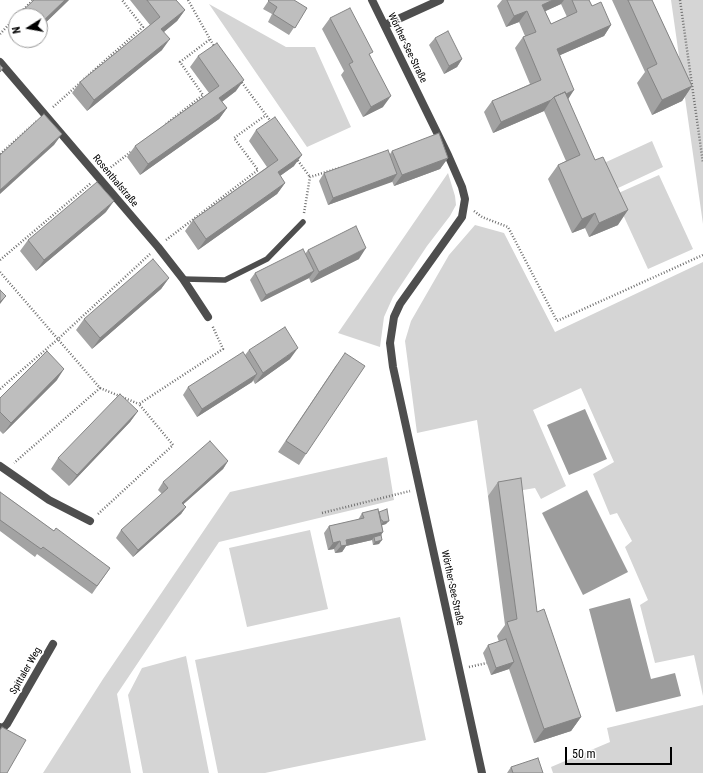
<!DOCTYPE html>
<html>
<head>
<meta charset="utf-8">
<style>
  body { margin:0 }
  #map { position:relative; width:703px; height:773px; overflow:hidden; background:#fff; font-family:"Roboto Condensed",sans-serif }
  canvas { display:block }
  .north { position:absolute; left:8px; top:8px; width:40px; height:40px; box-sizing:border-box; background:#fff; border:1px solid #999; border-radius:50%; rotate:259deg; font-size:11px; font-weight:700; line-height:16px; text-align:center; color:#000 }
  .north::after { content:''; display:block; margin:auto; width:14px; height:18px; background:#000; clip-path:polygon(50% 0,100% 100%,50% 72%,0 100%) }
  .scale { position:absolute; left:565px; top:747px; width:107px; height:18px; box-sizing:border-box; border:2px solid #000; border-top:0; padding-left:5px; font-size:12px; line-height:14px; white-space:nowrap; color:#000; -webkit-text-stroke:3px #fff; paint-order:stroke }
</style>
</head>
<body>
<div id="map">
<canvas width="703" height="773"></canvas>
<div class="north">N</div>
<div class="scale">50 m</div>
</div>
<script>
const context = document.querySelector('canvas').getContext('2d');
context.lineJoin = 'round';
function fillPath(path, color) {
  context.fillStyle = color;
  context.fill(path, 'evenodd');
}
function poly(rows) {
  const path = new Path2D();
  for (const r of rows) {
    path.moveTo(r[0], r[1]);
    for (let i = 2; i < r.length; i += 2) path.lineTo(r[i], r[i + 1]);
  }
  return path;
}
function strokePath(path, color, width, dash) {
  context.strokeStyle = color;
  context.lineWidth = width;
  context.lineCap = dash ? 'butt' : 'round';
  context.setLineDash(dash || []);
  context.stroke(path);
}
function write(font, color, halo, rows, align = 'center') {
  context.font = font + ' "Roboto Condensed",sans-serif';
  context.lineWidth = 4;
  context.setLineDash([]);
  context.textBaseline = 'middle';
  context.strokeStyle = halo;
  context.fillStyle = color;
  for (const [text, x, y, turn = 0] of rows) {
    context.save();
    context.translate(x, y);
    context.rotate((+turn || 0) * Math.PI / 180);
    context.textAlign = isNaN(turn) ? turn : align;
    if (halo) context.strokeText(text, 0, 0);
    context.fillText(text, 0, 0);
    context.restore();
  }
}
fillPath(poly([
  [671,0,703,0,703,224],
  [209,4,286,47,315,47,351,127,307,147],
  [652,141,663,167,616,189,604,163],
  [448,173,455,196,456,205,450,216,427,246,393,297,384,317,380,347,338,333],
  [659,175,693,249,648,269,614,195],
  [475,225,504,233,555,332,703,262,703,696,694,655,655,663,640,605,648,600,625,547,632,541,617,513,610,515,593,474,614,462,581,388,533,410,566,486,541,499,535,488,488,496,477,420,417,433,405,341,411,321,449,255],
  [387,457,394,500,219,542,117,694,131,773,43,773,103,679,230,492],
  [310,530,328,609,247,627,229,548],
  [400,617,426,740,265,773,218,773,195,660],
  [186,656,209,773,143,773,128,695,142,668],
  [703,705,703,773,553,773,551,767,610,742,607,728]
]), '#d5d5d5');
fillPath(poly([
  [585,409,607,459,569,475,547,425],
  [587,490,628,572,583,595,542,513],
  [630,598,651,679,675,673,681,696,616,712,589,609]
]), '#9c9c9c');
strokePath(poly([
  [188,0,215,48],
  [680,0,703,163],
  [17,16,33,0],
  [0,34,16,17],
  [84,79,143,27,122,0],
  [240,80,272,123],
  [53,107,81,82],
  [166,124,203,95,180,62,209,40],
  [0,154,37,121],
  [296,158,310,177],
  [106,171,132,151],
  [474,211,482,217,508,227,557,321,703,255],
  [304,213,310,177,339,168],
  [166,240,258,170,234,138,266,115],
  [0,260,91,183],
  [0,272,100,388,14,463],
  [100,388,139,404],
  [0,389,58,339,150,254],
  [322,513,410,491],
  [98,514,173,445,139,404,223,349,212,325],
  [469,667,487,663]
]), '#707070', 2.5, [1, 2]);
strokePath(poly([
  [183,279,225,280,267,259,303,222]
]), '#4e4e4e', 5.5);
strokePath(poly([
  [372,0,448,155,462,187,465,199,462,217,400,304,394,317,390,343,393,367,482,773],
  [385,25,440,0],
  [0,62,158,247,183,279,208,317],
  [0,466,49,500,90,521],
  [0,727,3,728,7,724,53,644]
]), '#4e4e4e', 8);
fillPath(poly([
  [69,0,40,28,40,16,18,16,20,13],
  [130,0,176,0,185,10,177,21,164,32,162,50,87,111,72,93,80,82,150,25],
  [269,0,307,8,289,35,268,22,272,14,263,9],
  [502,0,589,0,592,6,611,25,604,36,560,55,568,99,618,225,589,237,585,228,572,233,548,179,558,165,566,161,544,111,493,133,484,112,492,101,530,84,515,48,523,37,525,36,519,22,506,27,497,6],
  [561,4,567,17,551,24,545,11],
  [612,0,652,0,692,86,682,101,652,115,637,83,645,72],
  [330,18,370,55,383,107,363,117,341,75,344,71,322,29],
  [16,19,16,27,13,24],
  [435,38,462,59,457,67,444,74,429,45],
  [198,56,236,91,222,102,227,108,219,119,140,175,127,157,135,146,209,93,190,67],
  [256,130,294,166,280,176,285,183,277,194,198,250,185,231,193,220,267,167,249,141],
  [392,151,448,158,440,169,394,186,392,181,328,205,319,181,324,173,390,154],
  [106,212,36,271,20,251,28,240],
  [308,250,359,259,311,283,309,278,261,302,250,280,255,273,305,254],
  [169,278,161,289,92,349,76,330,84,319],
  [249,350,290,359,255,384,253,380,252,382,197,417,183,395,188,387,245,355],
  [337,364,306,454,299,465,278,452],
  [57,380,3,434,0,431,0,398],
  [138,411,130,422,69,486,51,469,58,458],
  [228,461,223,469,183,504,186,507,181,514,133,557,116,538,121,530,162,494,158,490,163,482],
  [498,482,537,612,581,717,571,731,534,743,509,669,491,675,483,653,488,645,499,642,497,636,505,625,488,496],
  [0,492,54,531,110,568,92,594,37,554,35,557,0,531],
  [379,512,386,524,382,525,383,532,381,535,379,544,373,545,372,540,346,546,342,552,335,553,334,549,328,550,324,533,329,526,358,520,362,513],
  [511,767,543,773,507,773]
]), '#a3a3a3');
fillPath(poly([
  [65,0,69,0,40,28,40,24],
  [553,0,564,0,561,4,535,16,542,5],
  [185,10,177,21,154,40,161,29],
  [527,11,519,22,506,27,514,16],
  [611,25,604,36,549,60,557,49],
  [170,39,162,50,87,111,94,100],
  [462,59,457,67,444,74,449,66],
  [244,80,236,91,212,109,219,98],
  [692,86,682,101,652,115,662,100],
  [574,90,567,101,554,99],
  [391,96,383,107,363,117,371,107],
  [551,100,544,111,493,133,501,122],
  [227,108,219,119,140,175,148,164],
  [62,134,54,145,0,194,0,190],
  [302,155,294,166,270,183,278,172],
  [448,158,440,169,394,186,402,175],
  [397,174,392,182,328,205,333,198],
  [285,183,277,194,198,250,206,239],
  [114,201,106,212,36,271,44,260],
  [628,210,618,225,589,237,599,223],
  [595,213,585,228,572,233,582,219],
  [366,248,359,259,311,283,319,272],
  [314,271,309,278,261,302,266,295],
  [169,278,161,289,92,349,100,338],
  [6,296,0,304,0,302],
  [298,348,290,359,255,384,263,373],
  [64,369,57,380,3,434,11,423],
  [257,374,252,382,197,417,202,409],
  [138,411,130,422,69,486,77,475],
  [228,461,223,469,177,510,182,503],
  [186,507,181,514,133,557,138,550],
  [389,521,386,524,380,526,383,522],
  [383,532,378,539,374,537,372,540,346,546,342,552,335,553,346,540],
  [382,540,379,544,373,545,375,542],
  [340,541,334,549,328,550,333,543],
  [514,662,509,669,491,675,496,668],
  [581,717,571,731,534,743,544,729]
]), '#858585');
const building = poly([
  [34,0,65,0,40,24,40,16,23,16,20,13,34,0],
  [147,0,176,0,185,10,161,29,170,39,94,100,80,82,160,17,147,0],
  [269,0,294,0,307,8,295,28,273,14,277,7,268,1,269,0],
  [507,0,553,0,542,5,551,24,577,12,572,0,589,0,592,6,601,2,611,25,557,49,574,90,566,94,565,92,554,97,551,100,501,122,492,101,541,80,523,37,536,32,527,11,514,16,507,0],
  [628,0,652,0,692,86,662,100,647,69,657,64,628,0],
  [350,8,373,52,369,54,391,96,371,107,349,64,353,62,330,18,350,8],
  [448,31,462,59,449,66,435,38,448,31],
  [217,43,244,80,219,98,227,108,148,164,135,146,219,86,198,56,217,43],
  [0,65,3,68,0,72,0,65],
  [565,92,595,160,603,157,628,210,599,223,595,213,582,219,558,165,580,155,554,97,565,92],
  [44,114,62,134,0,190,0,155,44,114],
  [275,117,302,155,278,172,285,183,206,239,193,220,278,160,256,130,275,117],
  [439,133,448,158,402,175,392,151,439,133],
  [388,150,397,174,333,198,324,173,388,150],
  [97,182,114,201,44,260,28,240,97,182],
  [356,226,366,248,319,272,308,250,356,226],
  [303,249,314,271,266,295,255,273,303,249],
  [153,259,169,278,100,338,84,319,153,259],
  [0,290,6,296,0,302,0,290],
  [285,327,298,348,263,373,249,350,285,327],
  [47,351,64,369,11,423,0,412,0,398,47,351],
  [243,352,257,374,202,409,188,387,243,352],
  [345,353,365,366,306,454,286,441,345,353],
  [120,394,138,411,77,475,58,458,120,394],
  [210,441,228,461,182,503,186,507,138,550,121,530,168,488,163,482,210,441],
  [521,478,537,612,544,609,581,717,544,729,507,622,517,619,498,482,521,478],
  [0,492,54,531,56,528,110,568,97,586,43,547,41,549,0,520,0,492],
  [378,509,383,532,346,540,347,545,341,546,340,541,333,543,329,526,364,518,362,513,378,509],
  [387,509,389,521,383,522,382,520,381,520,379,512,387,509],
  [381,535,382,540,375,542,374,537,381,535],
  [506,639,514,662,496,668,488,645,506,639],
  [2,727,26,740,7,773,0,773,0,730,2,727],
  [538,758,543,773,513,773,511,767,538,758]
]);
fillPath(building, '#bebebe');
strokePath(building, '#858585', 1);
write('10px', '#000', '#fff', [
  ["Wörther-See-Straße",407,48,64],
  ["Rosenthalstraße",115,181,50],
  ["Wörther-See-Straße",452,588,78],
  ["Spittaler Weg",26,671,-60]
]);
</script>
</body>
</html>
